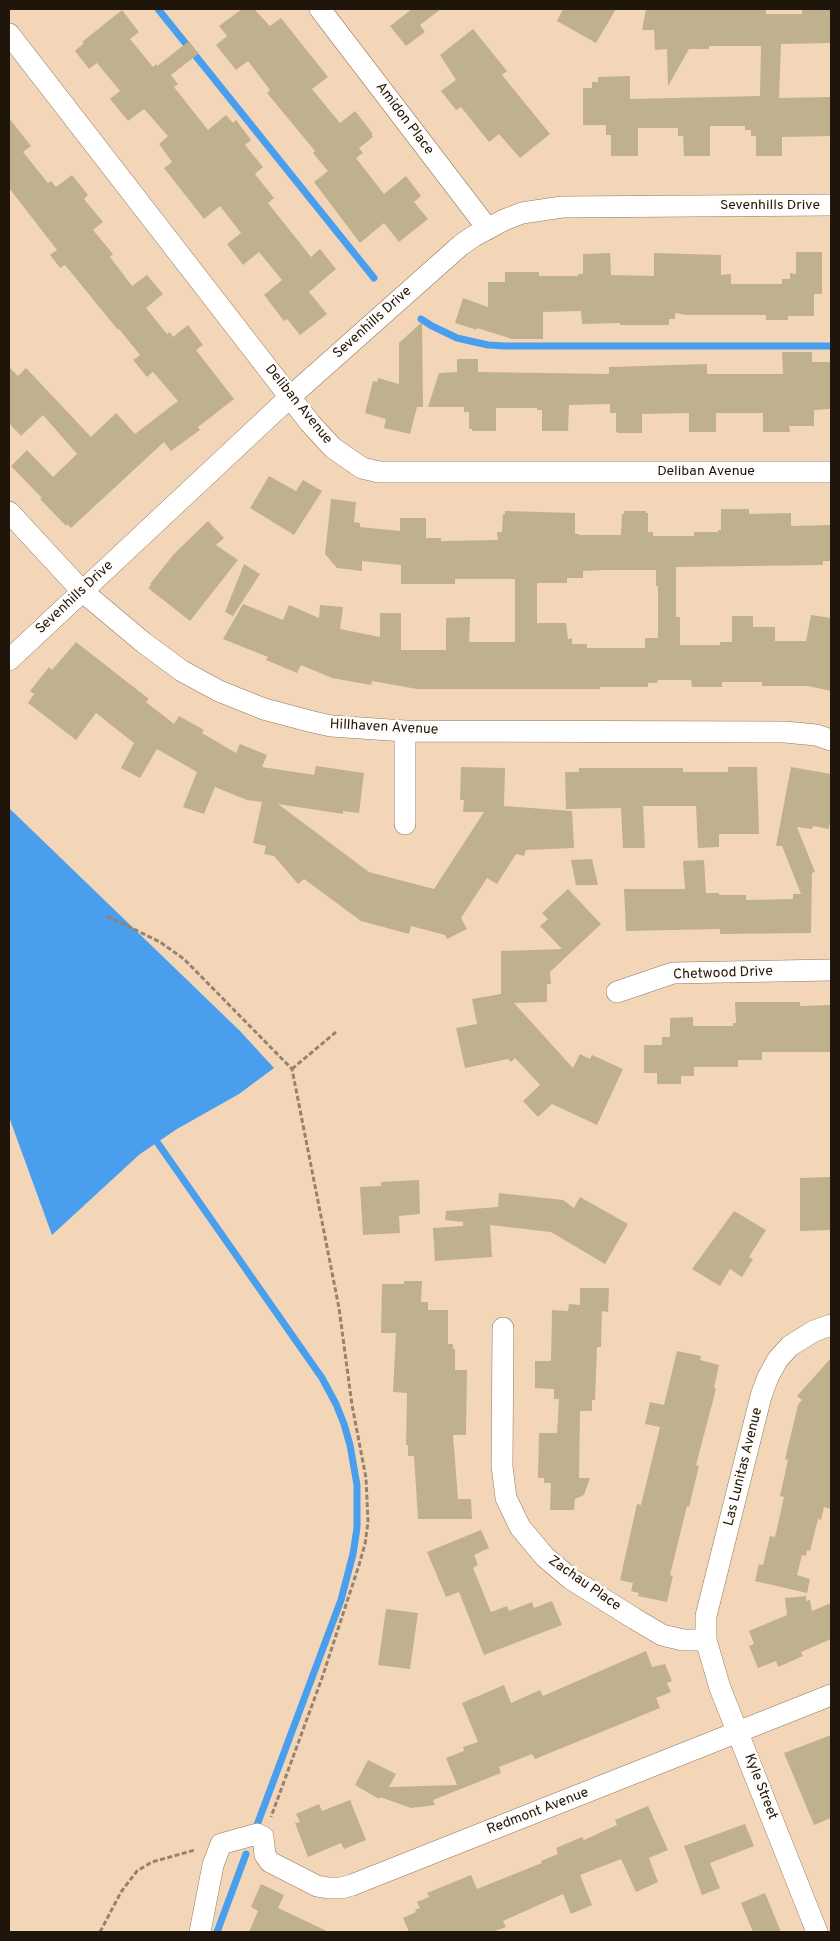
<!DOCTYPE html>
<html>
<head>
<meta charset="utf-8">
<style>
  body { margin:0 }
  #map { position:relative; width:840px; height:1941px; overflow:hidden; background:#f3d6b8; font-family:Overpass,sans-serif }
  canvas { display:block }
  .frame { position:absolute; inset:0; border:10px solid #1f150a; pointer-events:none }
</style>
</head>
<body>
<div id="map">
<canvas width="840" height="1941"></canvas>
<div class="frame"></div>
</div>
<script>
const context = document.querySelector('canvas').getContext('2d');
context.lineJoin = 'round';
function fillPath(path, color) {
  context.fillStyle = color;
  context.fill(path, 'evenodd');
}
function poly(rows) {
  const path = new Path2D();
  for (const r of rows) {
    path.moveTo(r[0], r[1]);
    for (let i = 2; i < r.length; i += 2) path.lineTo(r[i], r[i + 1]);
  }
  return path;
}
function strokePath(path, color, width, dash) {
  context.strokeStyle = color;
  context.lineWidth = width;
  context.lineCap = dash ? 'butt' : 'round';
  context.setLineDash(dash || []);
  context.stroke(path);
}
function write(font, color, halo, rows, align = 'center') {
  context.font = font + ' Overpass,sans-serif';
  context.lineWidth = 5;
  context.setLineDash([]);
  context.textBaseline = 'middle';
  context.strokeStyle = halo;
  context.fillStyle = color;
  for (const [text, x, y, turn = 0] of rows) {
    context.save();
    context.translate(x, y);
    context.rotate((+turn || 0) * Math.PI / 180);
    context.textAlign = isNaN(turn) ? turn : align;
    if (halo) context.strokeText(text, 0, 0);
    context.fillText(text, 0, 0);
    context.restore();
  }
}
fillPath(poly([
  [9,808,240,1031,274,1068,239,1094,177,1129,140,1154,52,1235,9,1117]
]), '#499fed');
strokePath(poly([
  [158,9,374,278],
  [421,319,432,326,457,338,488,345,505,346,831,346],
  [157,1142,322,1378,336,1404,344,1424,350,1445,357,1485,357,1528,353,1554,341,1600,257,1825],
  [217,1932,246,1854]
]), '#499fed', 7);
fillPath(poly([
  [242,9,254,9,270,26,281,18,328,77,312,89,340,123,355,111,373,134,371,134,373,137,359,148,363,153,356,158,384,194,406,176,421,196,414,202,428,219,399,242,384,223,360,243,314,182,328,171,313,153,315,151,267,93,270,90,248,61,236,70,216,45,227,36,219,26],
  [412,9,441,9,420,25,425,32,406,46,390,26],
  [563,9,616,9,596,43,557,21],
  [646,9,766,9,766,14,802,14,802,9,831,9,831,43,781,44,779,98,831,97,831,136,782,137,782,156,756,156,756,136,751,136,751,130,745,130,745,126,710,126,710,156,684,156,683,136,678,136,678,128,638,128,638,156,611,156,611,135,606,135,606,125,583,125,583,88,592,88,592,82,598,82,598,77,630,76,630,99,760,96,761,46,709,46,709,49,689,49,668,86,667,49,655,50,654,30,642,30],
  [122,10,139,32,130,39,153,67,156,64,157,66,189,41,198,54,171,75,178,84,174,87,208,130,226,115,233,123,236,120,251,140,245,145,263,167,255,174,274,198,268,203,311,257,320,249,336,269,309,292,327,314,300,335,287,319,284,321,264,295,282,280,259,252,243,265,227,244,241,233,220,206,204,219,164,168,172,162,159,144,168,136,144,109,128,121,110,99,120,91,97,63,89,69,75,51,84,43,82,42],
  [473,29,507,71,502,75,550,134,520,158,499,134,489,142,461,107,456,110,441,91,456,80,440,55],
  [9,118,31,146,23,152,48,183,51,181,56,187,72,175,88,195,84,199,103,222,93,230,113,254,110,257,132,286,147,275,163,294,146,308,167,334,170,332,173,337,188,325,203,345,196,350,234,399,198,427,200,430,171,451,164,442,71,528,67,524,66,526,40,499,42,498,11,466,27,450,53,477,77,454,43,415,21,436,9,423,9,367,18,376,26,368,91,437,116,413,135,434,178,401,153,372,147,377,133,360,140,355,119,329,118,330,65,265,60,268,50,255,57,250,9,188],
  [796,252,822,252,822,294,814,294,814,316,788,316,788,320,766,320,766,315,686,315,675,313,675,319,669,319,669,325,620,325,620,323,582,324,581,311,543,312,543,339,512,339,477,328,477,330,455,323,463,298,488,307,488,282,505,282,505,272,539,272,539,276,578,276,578,274,583,274,583,254,610,253,611,275,654,276,654,253,721,255,721,275,731,274,731,284,782,284,782,279,790,279,790,273,796,274],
  [422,322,423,407,417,407,410,434,384,428,386,419,365,413,373,381,377,382,378,378,399,384,399,343],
  [782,352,812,352,812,362,831,362,831,409,814,410,814,426,789,426,790,432,763,432,763,413,716,413,716,432,689,432,689,413,642,414,642,433,618,433,616,431,616,413,610,413,610,404,569,405,568,431,542,431,542,410,537,410,537,408,496,408,496,431,472,431,472,429,469,429,469,412,464,412,464,407,428,407,439,373,457,372,457,359,478,359,478,372,609,374,609,367,707,364,707,374,783,374],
  [269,476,296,491,303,480,322,491,294,535,250,508],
  [331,499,356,502,354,522,360,523,360,527,400,531,400,518,426,518,426,538,441,538,441,541,498,540,497,532,502,532,503,514,505,514,505,511,575,513,575,534,579,534,579,535,621,535,622,514,624,514,624,511,646,511,646,513,648,513,648,532,653,532,653,536,694,536,694,532,718,532,718,530,721,530,721,509,749,509,749,514,791,513,791,526,831,525,831,561,823,561,823,565,676,567,676,617,680,617,680,645,720,645,720,642,732,642,732,616,753,616,753,627,775,627,775,641,806,641,811,615,831,618,831,691,808,686,762,686,762,682,722,682,722,687,692,687,691,680,658,680,657,683,648,683,648,687,600,687,600,689,417,689,372,681,371,685,332,678,301,665,297,673,266,660,268,657,223,639,243,604,283,620,289,605,319,618,320,605,343,607,340,629,380,637,380,613,401,613,401,650,446,650,446,618,470,617,469,642,515,642,515,579,455,579,455,584,401,584,401,565,362,561,362,571,337,568,325,554],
  [603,570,656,570,656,586,658,586,658,638,645,638,645,648,587,648,587,644,572,644,572,638,568,639,566,623,537,623,537,583,567,583,567,578,583,578,583,571],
  [208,521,224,538,216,545,238,560,190,621,148,588,151,585,150,584,174,554],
  [244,564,260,574,233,616,225,612],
  [76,642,149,699,146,702,174,724,179,716,204,730,202,733,236,753,240,744,267,755,262,767,314,775,316,766,364,773,359,813,343,811,343,814,278,804,369,872,434,889,484,812,463,812,464,800,460,800,461,767,505,768,504,806,572,811,574,848,526,850,524,856,516,854,497,884,487,878,461,918,467,929,447,939,445,935,411,926,409,934,361,921,304,879,298,884,274,856,264,854,266,846,253,843,262,802,247,800,215,787,204,814,183,807,197,772,157,749,140,778,121,768,134,743,96,713,76,740,28,703,34,694,30,691,49,667,52,670],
  [728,767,757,767,759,834,719,834,719,847,698,848,696,806,643,806,645,848,623,848,621,808,566,809,565,772,579,772,579,768,683,768,683,772,728,772],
  [791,767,831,774,831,825,829,825,829,829,813,826,812,829,797,827,815,872,812,873,811,933,720,934,720,929,626,931,624,889,685,889,683,861,704,860,706,893,719,893,719,895,746,895,746,900,793,899,793,894,801,894,782,846,776,846],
  [592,859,598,885,576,885,571,860],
  [568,889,601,924,550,972,551,984,547,984,547,1002,514,1003,573,1068,580,1054,590,1059,592,1055,623,1069,597,1125,552,1104,538,1117,523,1101,540,1085,515,1058,511,1062,508,1059,465,1068,456,1028,477,1024,472,999,501,994,501,951,562,949,540,926,548,919,542,913],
  [735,1002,800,1002,800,1006,831,1005,831,1052,762,1052,762,1060,738,1060,738,1067,694,1067,694,1076,681,1076,681,1084,657,1084,657,1073,644,1073,644,1045,662,1045,662,1037,670,1037,670,1018,693,1017,693,1026,733,1026,733,1023,736,1023],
  [831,1177,831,1230,800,1231,800,1178],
  [419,1180,420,1214,399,1216,400,1233,363,1235,360,1187,381,1186,381,1182],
  [499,1193,563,1200,574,1208,580,1197,628,1224,605,1264,551,1232,490,1225,492,1257,435,1261,433,1228,463,1226,463,1222,445,1220,446,1211,498,1207],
  [734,1211,766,1230,749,1257,753,1259,742,1277,730,1269,720,1286,692,1269],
  [404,1281,422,1281,421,1302,428,1302,428,1310,448,1310,448,1344,453,1344,453,1349,455,1349,455,1370,467,1370,466,1435,453,1435,458,1499,471,1499,472,1519,418,1519,414,1456,408,1456,408,1445,406,1445,407,1393,393,1392,396,1333,381,1333,382,1284,404,1284],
  [580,1288,609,1288,608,1312,602,1311,601,1347,597,1347,595,1400,592,1400,592,1411,580,1411,579,1478,590,1478,584,1495,575,1499,574,1510,550,1510,551,1483,544,1483,544,1478,538,1478,539,1433,557,1433,559,1399,554,1399,554,1389,535,1388,535,1361,551,1361,552,1310,568,1311,569,1304,580,1305],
  [677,1351,701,1356,700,1360,719,1365,714,1388,716,1389,696,1465,699,1466,689,1507,687,1506,670,1575,673,1576,667,1602,638,1596,639,1593,631,1591,633,1583,620,1580,637,1504,641,1505,660,1427,645,1424,650,1402,664,1405],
  [831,1358,831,1509,824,1507,821,1520,818,1519,810,1551,807,1550,806,1556,802,1555,797,1575,810,1579,807,1593,755,1581,759,1564,763,1565,770,1536,775,1537,784,1497,780,1496,788,1460,785,1459,798,1405,802,1400,797,1396],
  [481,1530,489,1548,474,1555,478,1565,473,1568,491,1612,507,1606,509,1611,532,1602,534,1608,552,1601,562,1625,484,1655,459,1592,446,1597,427,1552],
  [806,1596,806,1601,810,1600,812,1611,831,1603,831,1639,801,1652,803,1656,778,1667,776,1661,758,1668,749,1646,754,1644,749,1631,787,1615,785,1598],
  [386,1609,418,1613,410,1669,378,1665],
  [646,1651,652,1667,665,1664,672,1681,667,1683,671,1692,656,1698,660,1708,535,1759,532,1754,499,1767,501,1773,433,1800,435,1805,411,1808,380,1797,379,1799,355,1785,368,1760,396,1774,389,1787,457,1785,446,1758,464,1751,463,1747,478,1742,462,1703,504,1685,511,1703,540,1690,543,1696],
  [831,1735,831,1818,814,1825,784,1753],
  [350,1800,366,1840,344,1849,341,1843,308,1857,295,1823,300,1822,296,1814,319,1804,322,1811],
  [648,1806,668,1850,649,1858,658,1882,636,1892,621,1859,580,1875,592,1905,571,1914,563,1894,503,1921,506,1927,492,1932,409,1932,403,1918,416,1912,415,1910,420,1908,417,1902,429,1897,427,1893,471,1875,477,1889,542,1863,541,1861,558,1854,556,1848,582,1837,584,1840,617,1825,615,1820],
  [745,1824,754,1846,710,1863,720,1888,702,1895,684,1846],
  [261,1884,284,1895,278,1908,329,1932,249,1932,258,1911,251,1907],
  [765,1893,781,1932,753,1932,741,1903]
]), '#bfb18d');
const minor = poly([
  [320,9,488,229],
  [9,34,310,423,333,448,362,468,379,472,831,472],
  [9,512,82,591,144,643,182,671,219,691,264,709,309,721,331,726,405,731,785,732,816,735,831,740],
  [9,660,290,397,461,245,474,236,504,220,522,213,562,207,831,205],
  [405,731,405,824],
  [617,992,673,973,831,970],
  [503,1328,502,1466,506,1498,520,1527,545,1557,571,1579,635,1619,662,1635,683,1640,706,1640],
  [200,1932,213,1865,221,1844,257,1834,263,1837,265,1855,270,1862,317,1886,328,1888,341,1888,352,1885,831,1695],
  [817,1932,720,1688,706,1640,706,1616,761,1396,768,1377,778,1359,790,1346,814,1331,831,1325]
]);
strokePath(minor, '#91775b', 22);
strokePath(poly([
  [107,916,160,942,184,959,292,1069,339,1308,352,1405,366,1478,368,1522,365,1544,359,1565,322,1678,271,1817],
  [292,1069,336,1032],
  [100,1932,121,1892,137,1871,152,1862,195,1850]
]), '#97836d', 3, [5, 2.5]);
strokePath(minor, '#fff', 21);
write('14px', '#1f150a', '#fffcf9', [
  ["Amidon Place",404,119,53],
  ["Sevenhills Drive",770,206],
  ["Sevenhills Drive",373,323,-42],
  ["Deliban Avenue",298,405,51],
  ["Deliban Avenue",706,472],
  ["Sevenhills Drive",75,598,-43],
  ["Hillhaven Avenue",384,728,3],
  ["Chetwood Drive",723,974,-2],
  ["Las Lunitas Avenue",744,1467,-76],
  ["Zachau Place",584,1584,35],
  ["Kyle Street",760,1787,69],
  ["Redmont Avenue",538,1812,-21]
]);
</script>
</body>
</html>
